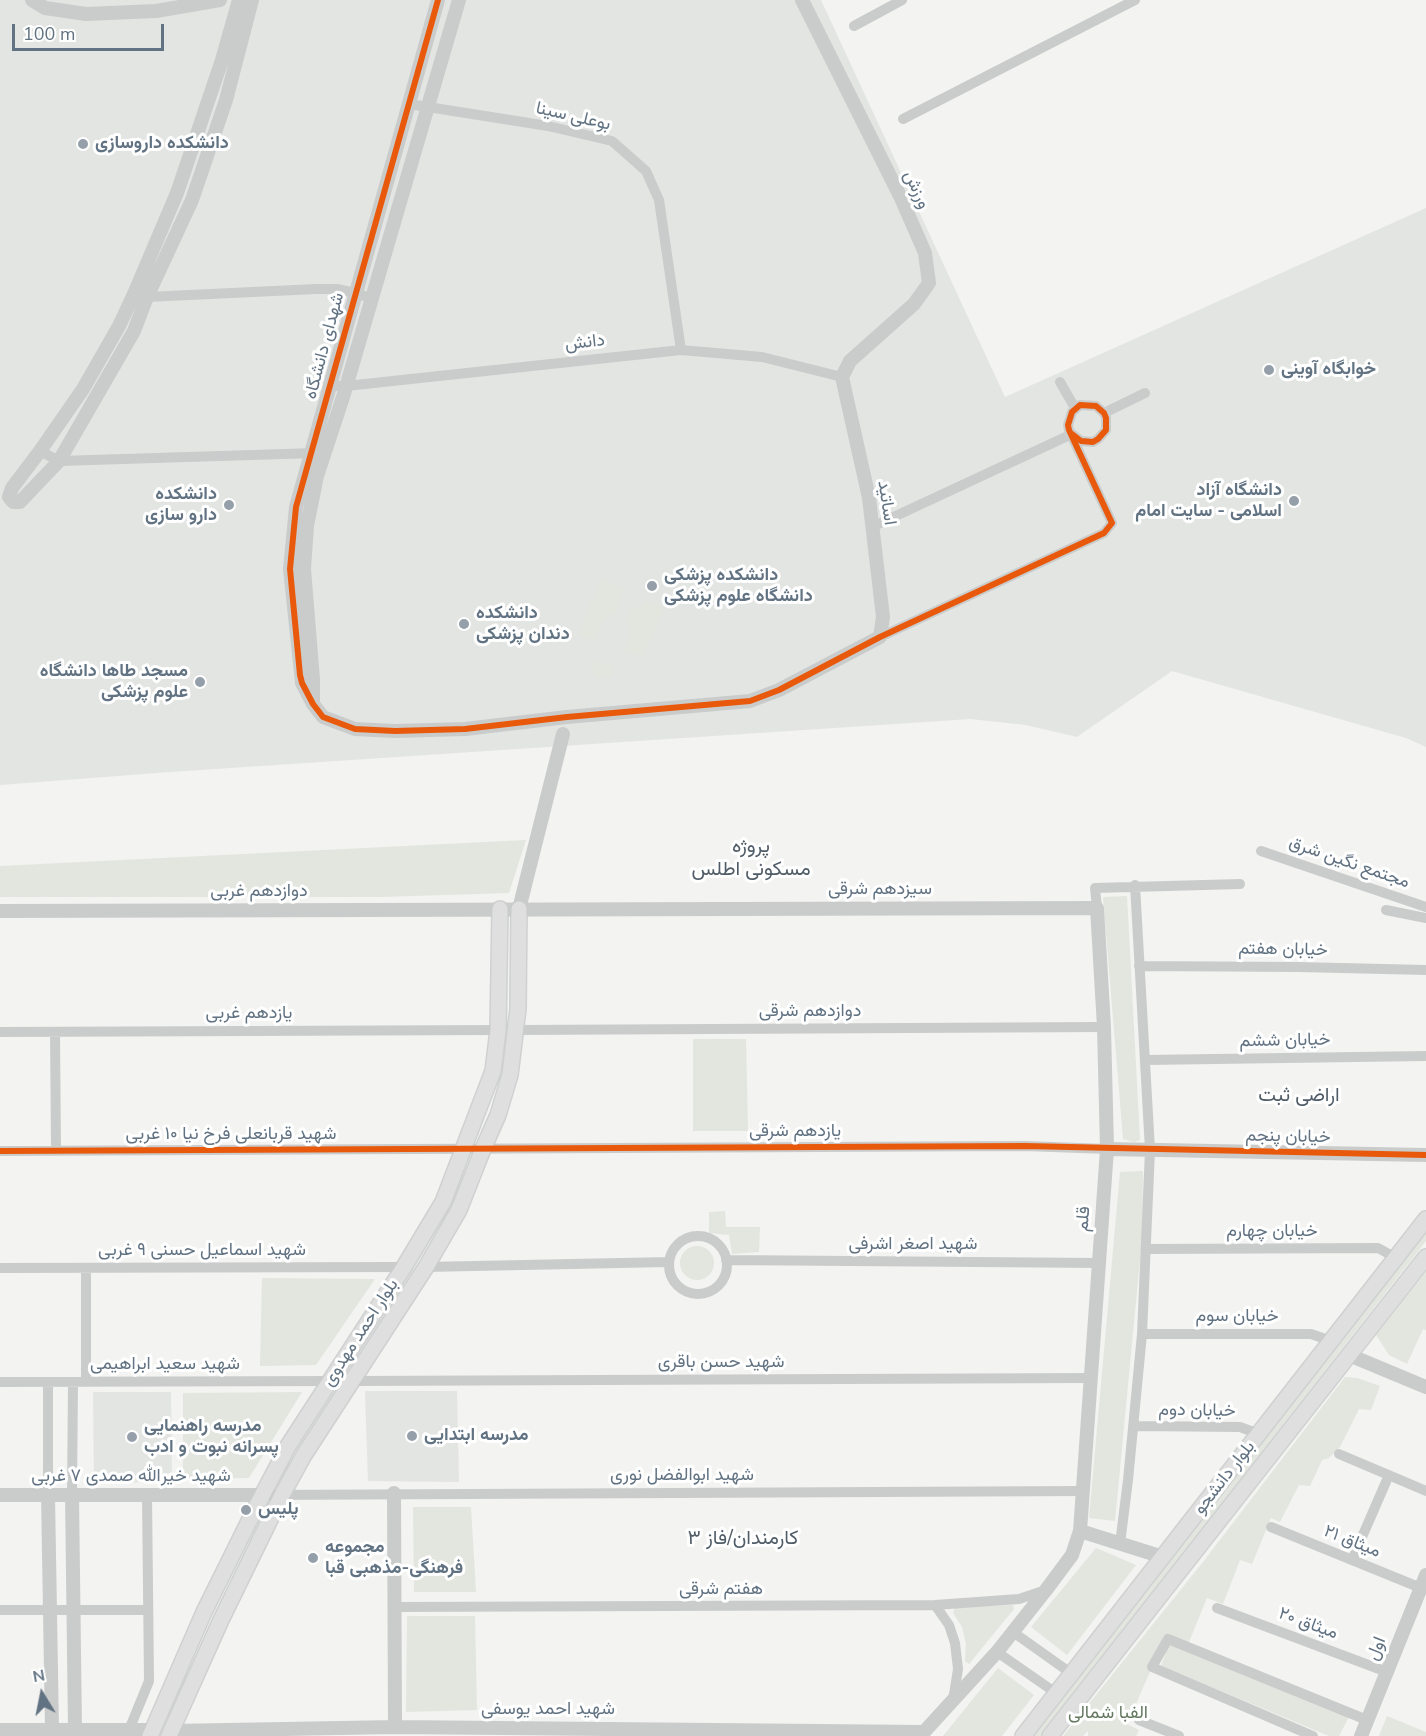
<!DOCTYPE html>
<html>
<head>
<meta charset="utf-8">
<style>
  body { margin:0 }
  #map { position:relative; width:1426px; height:1736px; overflow:hidden; background:#f3f3f1; font-family:"Nunito Sans",sans-serif }
  canvas { display:block }
  .north { position:absolute; left:12px; top:1664px; width:60px; height:60px; -webkit-text-stroke:4px #fff; paint-order:stroke; rotate:350deg; font-size:16px; font-weight:700; line-height:24px; text-align:center; color:#617282 }
  .north::after { content:''; display:block; margin:auto; width:21px; height:27px; background:#617282; clip-path:polygon(50% 0,100% 100%,50% 72%,0 100%) }
  .scale { position:absolute; left:12px; top:24px; width:152px; height:27px; box-sizing:border-box; border:3px solid #617282; border-top:0; padding-left:8px; font-size:18px; line-height:21px; white-space:nowrap; color:#617282; -webkit-text-stroke:4px #fff; paint-order:stroke }
</style>
</head>
<body>
<div id="map">
<canvas width="1426" height="1736"></canvas>
<div class="north">N</div>
<div class="scale">100 m</div>
</div>
<script>
const context = document.querySelector('canvas').getContext('2d');
context.lineJoin = 'round';
function fillPath(path, color) {
  context.fillStyle = color;
  context.fill(path, 'evenodd');
}
function poly(rows) {
  const path = new Path2D();
  for (const r of rows) {
    if (r.length === 3) {
      path.moveTo(r[0] + r[2], r[1]);
      path.arc(r[0], r[1], r[2], 0, 2 * Math.PI);
      continue;
    }
    path.moveTo(r[0], r[1]);
    for (let i = 2; i < r.length; i += 2) path.lineTo(r[i], r[i + 1]);
  }
  return path;
}
function strokePath(path, color, width, dash) {
  context.strokeStyle = color;
  context.lineWidth = width;
  context.lineCap = dash ? 'butt' : 'round';
  context.setLineDash(dash || []);
  context.stroke(path);
}
function write(font, color, halo, rows, align = 'center') {
  context.font = font + ' "Nunito Sans",Vazirmatn,sans-serif';
  context.lineWidth = 6;
  context.setLineDash([]);
  context.textBaseline = 'middle';
  context.strokeStyle = halo;
  context.fillStyle = color;
  for (const [text, x, y, turn = 0] of rows) {
    context.save();
    context.translate(x, y);
    context.rotate((+turn || 0) * Math.PI / 180);
    context.textAlign = isNaN(turn) ? turn : align;
    if (halo) context.strokeText(text, 0, 0);
    context.fillText(text, 0, 0);
    context.restore();
  }
}
fillPath(poly([
  [0,0,821,0,1005,397,1426,208,1426,747,1406,738,1172,671,1077,737,1026,725,970,719,170,772,0,785],
  [365,1391,457,1391,459,1482,368,1481],
  [93,1392,171,1392,172,1481,94,1484]
]), '#e3e5e3');
fillPath(poly([
  [600,579,625,587,616,612,601,626,597,638,594,641,578,635],
  [645,600,665,608,642,657,623,650,630,636,627,618,633,608,640,609],
  [593,660,612,666,613,672,608,677,600,680,595,678,589,664],
  [526,840,509,893,381,897,0,897,0,866],
  [1127,896,1140,1140,1134,1142,1123,1139,1103,897],
  [693,1039,746,1039,748,1131,693,1131],
  [1143,1171,1142,1239,1115,1521,1089,1518,1120,1172],
  [725,1211,726,1227,760,1227,759,1252,732,1254,729,1235,709,1233,709,1212],
  [1426,1232,1426,1241,1041,1736,1033,1736],
  [697,1263,17],
  [1426,1272,1426,1330,1423,1329,1407,1364,1389,1355,1376,1335],
  [262,1278,375,1279,316,1365,260,1366],
  [1345,1377,1357,1378,1380,1386,1371,1410,1359,1409,1340,1447,1329,1458,1322,1460,1310,1486,1299,1485,1280,1522,1271,1518,1252,1564,1240,1560,1223,1604,1207,1598,1189,1642,1169,1635,1165,1638,1127,1724,1139,1730,1136,1736,1088,1736,1088,1731,1083,1736,1063,1736,1203,1562],
  [302,1392,249,1478,183,1479,183,1393],
  [413,1507,471,1507,476,1592,414,1592],
  [1096,1548,1136,1565,1067,1655,1031,1627],
  [1013,1605,1014,1609,969,1664,965,1661,966,1644,962,1627,953,1613,955,1607],
  [407,1616,475,1616,477,1710,406,1712],
  [1169,1645,1349,1717,1339,1736,1329,1736,1161,1666],
  [998,1668,1034,1695,1002,1736,943,1736],
  [1387,1716,1426,1732,1426,1736,1379,1736]
]), '#e2e6df');
const secondary = poly([
  [150,1736,204,1612,254,1511,288,1446,404,1267,443,1202,493,1071,498,1030,500,909],
  [169,1736,221,1620,282,1495,304,1455,426,1267,459,1210,483,1149,498,1115,510,1075,518,1009,519,909],
  [1023,1736,1426,1219],
  [1050,1736,1426,1257]
]);
strokePath(secondary, '#cfd1d1', 18);
strokePath(poly([
  [854,26,902,0],
  [409,104,548,126,612,141,646,171,659,200,681,350],
  [903,119,1135,0],
  [140,295,147,297,316,289,337,289,356,293,372,299],
  [1060,382,1075,408],
  [330,386,346,386,681,350,762,357,842,377],
  [1104,413,1145,393],
  [40,451,59,461,316,453],
  [872,527,1072,434],
  [880,637,1104,533,1112,523,1069,430,1068,425,1072,412,1080,405,1096,406,1104,413,1106,418,1106,430,1098,439,1093,442,1081,441,1072,434],
  [1261,851,1426,907],
  [1097,908,1095,888,1240,884],
  [1386,910,1426,918],
  [1139,966,1298,967,1426,970],
  [516,1030,1104,1027],
  [0,1032,498,1030],
  [55,1032,56,1150],
  [1145,1060,1426,1056],
  [0,1151,1025,1146,1107,1149],
  [698,1265,29],
  [1146,1249,1378,1248,1396,1258],
  [726,1260,1099,1263],
  [426,1267,669,1262],
  [0,1268,404,1267],
  [86,1268,86,1382],
  [1142,1334,1311,1334,1331,1341],
  [352,1381,1091,1378],
  [0,1382,330,1381],
  [1133,1426,1240,1427,1259,1434],
  [1339,1454,1426,1491],
  [48,1495,48,1382],
  [72,1495,73,1382],
  [262,1495,1083,1491],
  [1271,1527,1421,1588],
  [1120,1544,1128,1480,1142,1334,1150,1150,1135,885],
  [1352,1560,1389,1475],
  [935,1605,949,1625,955,1643,958,1669,953,1701],
  [395,1607,935,1605,1019,1599,1046,1590],
  [1217,1608,1387,1672],
  [0,1610,148,1610],
  [1013,1632,1072,1674],
  [997,1652,1056,1693],
  [1139,1720,1179,1736],
  [129,1730,149,1681,147,1495],
  [1313,1736,1152,1667,1168,1639,1367,1720]
]), '#cacccc', 10);
strokePath(poly([
  [32,0,45,8,86,14,156,11,220,0],
  [239,0,222,60,177,193,134,294,119,326,83,389,40,451,12,488,9,497,13,502,20,502,59,461,134,331,147,297,192,200,226,100,252,0],
  [438,0,296,507,290,569,302,683,313,704,323,717,355,729,395,731,465,729,567,717,750,701,779,690,880,637,883,617,869,498,842,377,850,361,914,304,929,283,925,253,901,198,802,0],
  [313,702,313,679,304,569,307,526,317,476,344,394,459,0],
  [519,909,563,734],
  [0,911,1097,908,1104,1027,1107,1149,1080,1531,1072,1555,1046,1590,997,1652,924,1732],
  [1107,1149,1426,1155],
  [1349,1355,1426,1387],
  [394,1493,395,1727],
  [0,1495,262,1495],
  [48,1495,52,1730],
  [72,1495,75,1730],
  [1080,1531,1163,1557],
  [0,1730,151,1730],
  [171,1731,395,1727,924,1732],
  [1361,1736,1426,1575]
]), '#cacccc', 14);
strokePath(secondary, '#dfdfe0', 15);
strokePath(poly([
  [438,0,296,507,290,569,300,675,302,683,313,704,323,717,355,729,395,731,465,729,567,717,750,701,779,690,880,637,1104,533,1112,523,1069,430,1068,425,1072,412,1080,405,1096,406,1104,413,1106,418,1106,430,1098,439,1093,442,1081,441,1072,434],
  [0,1151,1025,1146,1426,1155]
]), '#e8590c', 6);
for (const [x, y, r, color] of [
  [83,144,6,"#949fa9"],
  [1269,370,6,"#949fa9"],
  [1294,501,6,"#949fa9"],
  [229,505,6,"#949fa9"],
  [652,586,6,"#949fa9"],
  [464,624,6,"#949fa9"],
  [200,682,6,"#949fa9"],
  [412,1436,6,"#949fa9"],
  [132,1437,6,"#949fa9"],
  [246,1510,6,"#949fa9"],
  [313,1558,6,"#949fa9"]
]) {
  const dot = new Path2D();
  dot.arc(x, y, r, 0, 2 * Math.PI);
  context.fillStyle = color;
  context.fill(dot);
  strokePath(dot, '#fff', 2);
}
write('18px', '#617282', '#fff', [
  ["بوعلی سینا",573,117,13],
  ["ورزش",916,190,65],
  ["دانش",585,343,-6],
  ["شهدای دانشگاه",325,346,-75],
  ["اساتید",886,503,81],
  ["مجتمع نگین شرق",1349,863,19],
  ["سیزدهم شرقی",880,890],
  ["دوازدهم غربی",259,892],
  ["خیابان هفتم",1283,950,1],
  ["دوازدهم شرقی",810,1012],
  ["یازدهم غربی",249,1014],
  ["خیابان ششم",1285,1041,-1],
  ["یازدهم شرقی",795,1132],
  ["شهید قربانعلی فرخ نیا ۱۰ غربی",231,1135],
  ["خیابان پنجم",1288,1137,1],
  ["قلم",1084,1219,-86],
  ["خیابان چهارم",1272,1232],
  ["شهید اصغر اشرفی",913,1245],
  ["شهید اسماعیل حسنی ۹ غربی",202,1251],
  ["خیابان سوم",1237,1317],
  ["بلوار احمد مهدوی",361,1333,-57],
  ["شهید حسن باقری",721,1363],
  ["شهید سعید ابراهیمی",165,1365],
  ["خیابان دوم",1197,1411,1],
  ["شهید ابوالفضل نوری",682,1476],
  ["شهید خیرالله صمدی ۷ غربی",131,1477],
  ["بلوار دانشجو",1225,1478,-52],
  ["میثاق ۲۱",1352,1542,22],
  ["هفتم شرقی",721,1590],
  ["میثاق ۲۰",1308,1624,20],
  ["اول",1377,1649,-68],
  ["شهید احمد یوسفی",548,1710]
]);
write('bold 18px', '#617282', '#fff', [
  ["دانشکده داروسازی",95,144],
  ["خوابگاه آوینی",1281,370],
  ["دانشگاه آزاد",1282,491,"right"],
  ["اسلامی - سایت امام",1282,512,"right"],
  ["دانشکده",217,495,"right"],
  ["دارو سازی",217,516,"right"],
  ["دانشکده پزشکی",664,576],
  ["دانشگاه علوم پزشکی",664,597],
  ["دانشکده",476,614],
  ["دندان پزشکی",476,635],
  ["مسجد طاها دانشگاه",188,672,"right"],
  ["علوم پزشکی",188,693,"right"],
  ["مدرسه راهنمایی",144,1427],
  ["پسرانه نبوت و ادب",144,1448],
  ["مدرسه ابتدایی",424,1436],
  ["پلیس",258,1510],
  ["مجموعه",325,1548],
  ["فرهنگی-مذهبی قبا",325,1569]
], 'left');
write('18px', '#657961', '#fff', [
  ["الفبا شمالی",1108,1714]
]);
write('20px', '#505c67', '#fff', [
  ["پروژه",751,847],
  ["مسکونی اطلس",751,870],
  ["اراضی ثبت",1299,1096],
  ["کارمندان/فاز ۳",743,1539]
]);
</script>
</body>
</html>
